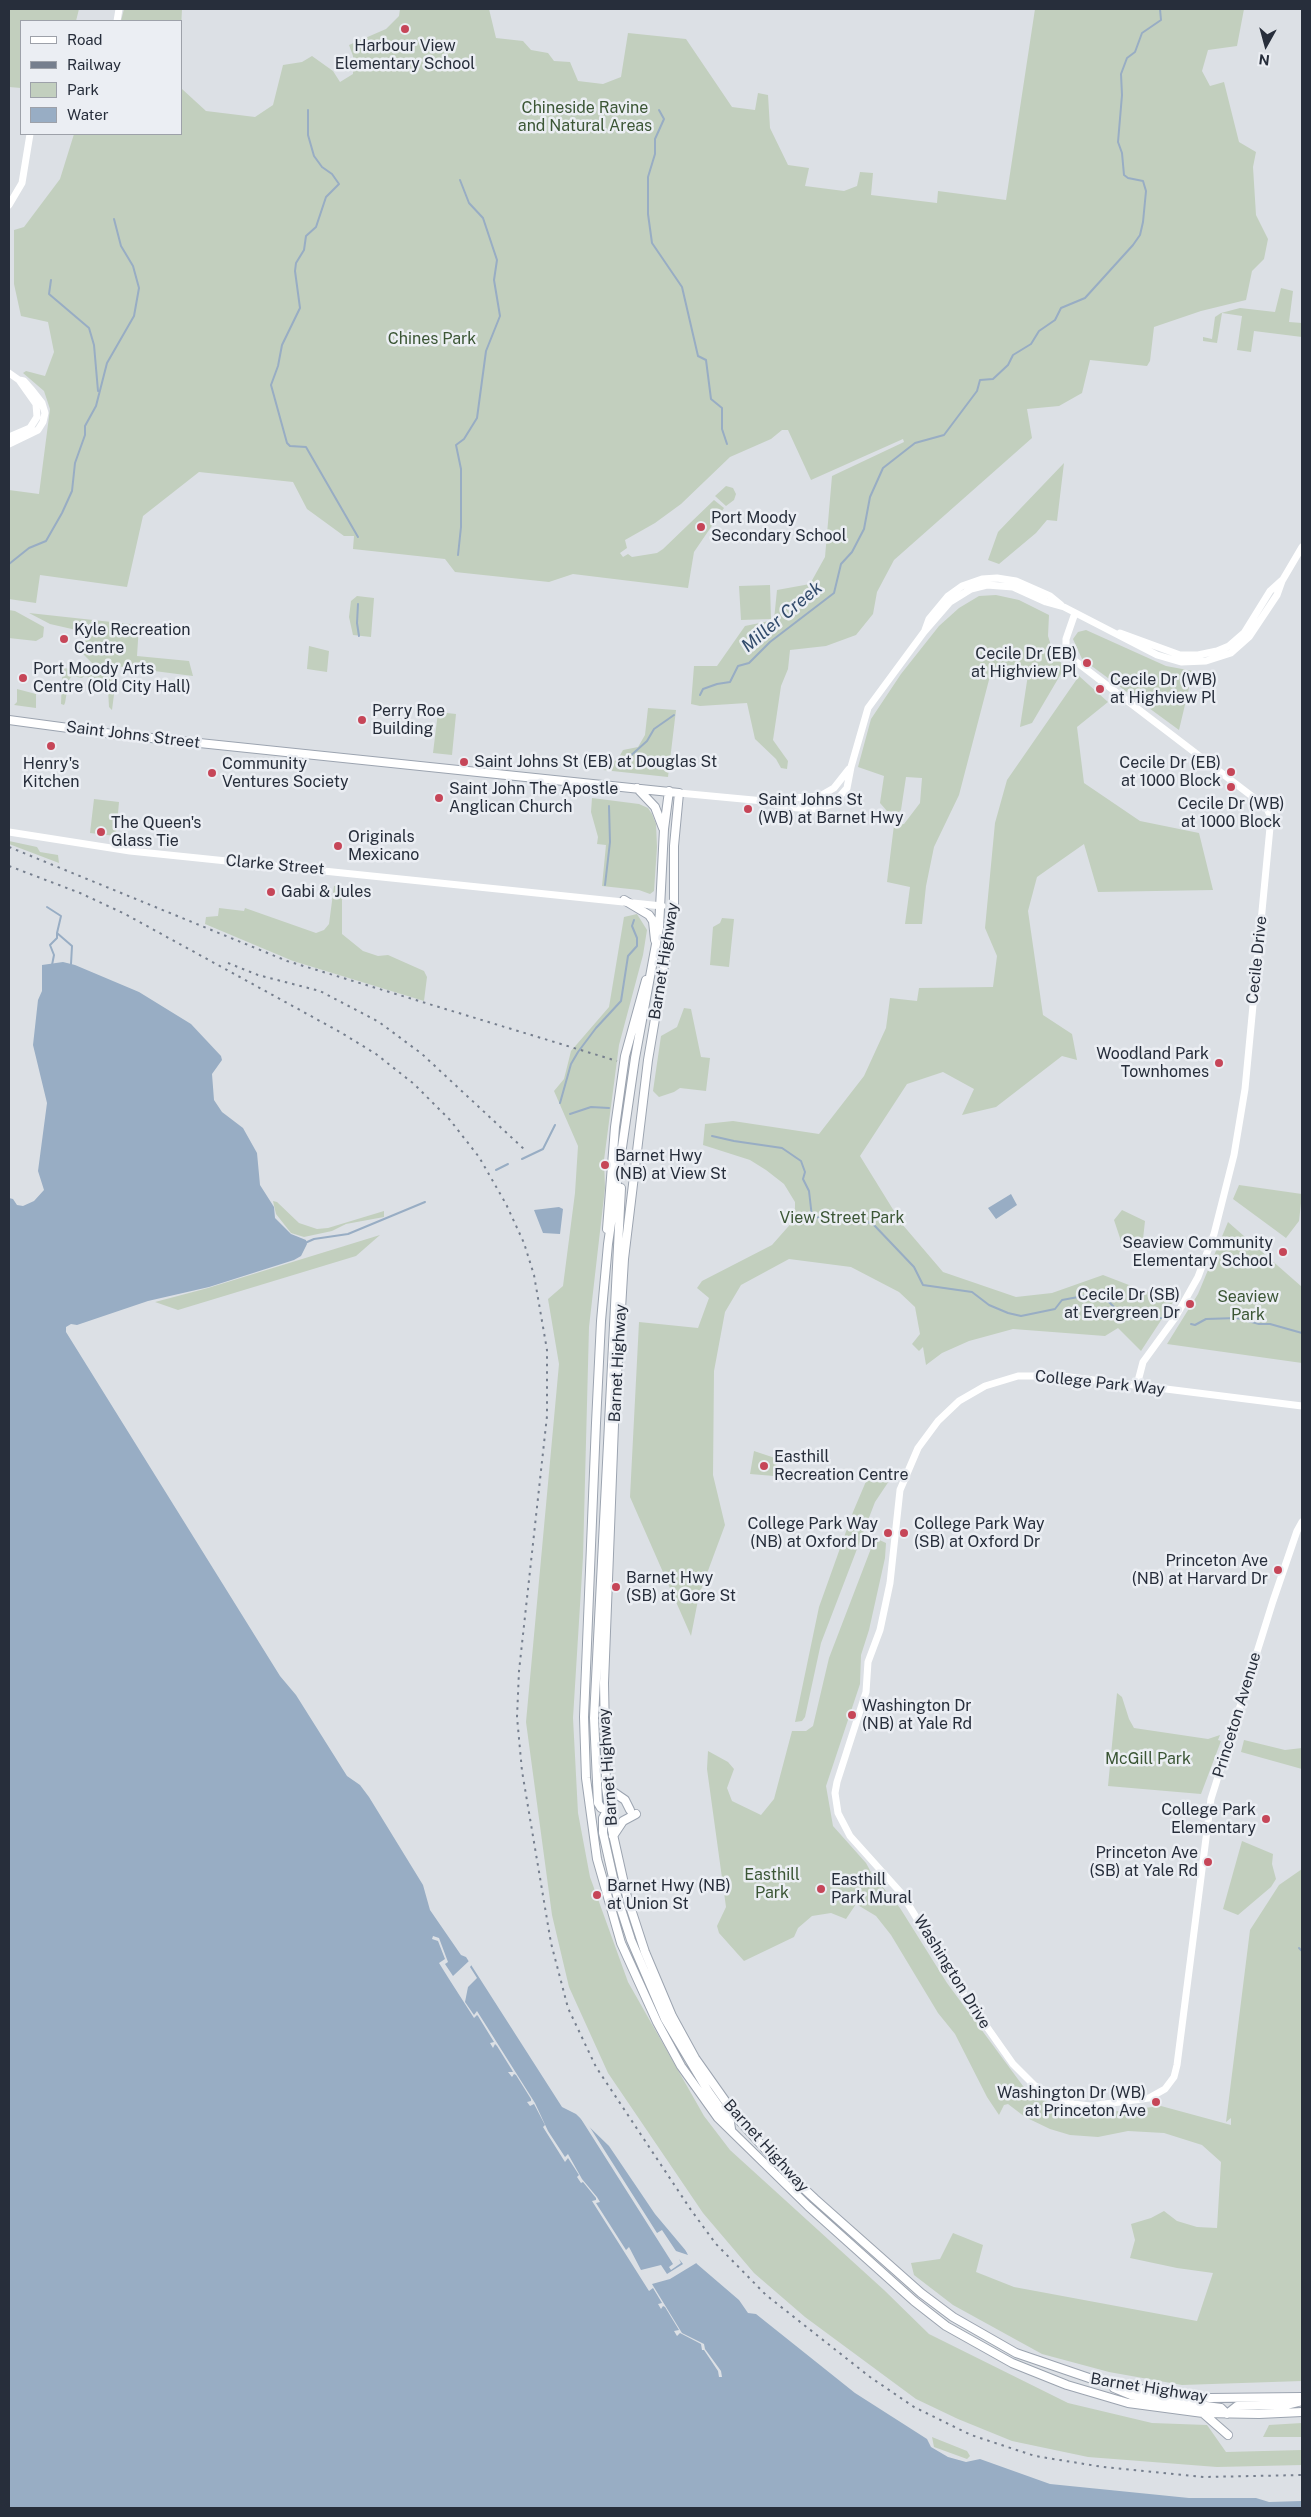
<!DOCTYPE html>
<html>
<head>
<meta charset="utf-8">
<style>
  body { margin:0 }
  #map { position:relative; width:1311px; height:2517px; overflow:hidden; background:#dce0e5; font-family:"Public Sans",sans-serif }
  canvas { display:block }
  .frame { position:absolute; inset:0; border:10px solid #272e3b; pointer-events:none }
  .legend { position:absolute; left:20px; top:20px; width:162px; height:115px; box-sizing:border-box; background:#ebeef3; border:1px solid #9da1a9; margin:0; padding:6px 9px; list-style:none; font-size:15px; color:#272e3b }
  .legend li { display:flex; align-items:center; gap:10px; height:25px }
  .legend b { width:25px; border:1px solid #9da1a9 }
  .north { position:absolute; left:1241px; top:20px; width:50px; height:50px; -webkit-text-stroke:4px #ebeef3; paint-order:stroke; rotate:187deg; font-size:14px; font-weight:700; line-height:20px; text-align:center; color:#272e3b }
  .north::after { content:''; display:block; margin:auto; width:18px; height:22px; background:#272e3b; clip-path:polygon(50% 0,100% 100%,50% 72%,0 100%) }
</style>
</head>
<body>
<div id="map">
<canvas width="1311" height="2517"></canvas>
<div class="frame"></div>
<ul class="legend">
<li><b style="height:6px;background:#fff"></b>Road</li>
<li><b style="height:6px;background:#767f8e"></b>Railway</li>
<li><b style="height:14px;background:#c2cfbe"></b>Park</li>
<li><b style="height:14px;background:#98adc4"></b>Water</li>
</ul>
<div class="north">N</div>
</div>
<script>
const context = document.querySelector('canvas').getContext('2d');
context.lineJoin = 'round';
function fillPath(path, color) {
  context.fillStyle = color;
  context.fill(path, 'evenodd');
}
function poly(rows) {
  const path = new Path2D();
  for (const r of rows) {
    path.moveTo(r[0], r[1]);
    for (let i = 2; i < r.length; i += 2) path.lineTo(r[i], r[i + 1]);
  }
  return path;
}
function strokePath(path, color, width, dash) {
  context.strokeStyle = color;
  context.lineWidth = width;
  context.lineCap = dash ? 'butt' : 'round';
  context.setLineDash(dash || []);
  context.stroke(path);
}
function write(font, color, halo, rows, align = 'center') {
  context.font = font + ' "Public Sans",sans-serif';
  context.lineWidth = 5;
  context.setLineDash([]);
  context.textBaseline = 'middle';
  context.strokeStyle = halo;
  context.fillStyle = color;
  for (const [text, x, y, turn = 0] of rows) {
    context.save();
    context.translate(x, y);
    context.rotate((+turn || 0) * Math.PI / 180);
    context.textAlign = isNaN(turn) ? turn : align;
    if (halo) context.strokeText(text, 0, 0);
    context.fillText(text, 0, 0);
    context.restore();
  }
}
fillPath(poly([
  [9,9,79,9,76,21,21,21,21,88,9,87],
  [124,9,182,9,181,30,181,21,121,21],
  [400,9,489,9,496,38,523,41,531,50,548,53,554,61,570,62,578,81,603,84,621,77,628,33,686,39,732,107,755,110,758,93,768,95,770,128,788,165,809,168,805,186,844,191,857,186,860,172,873,173,871,195,937,203,938,191,1006,200,1035,9,1244,9,1237,46,1208,50,1202,71,1210,86,1224,82,1239,142,1256,152,1253,167,1256,215,1268,239,1264,259,1252,271,1246,300,1201,311,1154,327,1150,361,1147,366,1090,360,1082,393,1059,406,1027,409,1032,438,894,560,877,592,873,614,856,635,826,646,790,650,788,669,781,686,773,740,788,761,787,769,781,768,776,759,755,739,747,703,700,706,691,704,694,666,717,666,745,626,774,620,777,590,810,584,825,557,832,476,904,442,903,439,811,480,788,430,782,430,771,439,730,457,681,504,655,523,625,540,627,548,620,553,623,557,628,554,632,557,657,553,663,549,714,500,724,508,694,552,688,588,573,574,549,582,455,572,445,559,353,549,354,536,344,536,307,509,293,482,199,472,143,516,127,587,40,575,36,603,9,599,9,490,39,494,50,409,44,391,23,373,26,371,45,376,54,352,48,322,21,316,14,284,14,230,24,227,60,179,74,134,181,134,181,56,182,89,206,111,255,117,273,105,283,65,302,62,312,56,333,71,340,82,353,74,353,56,349,45,386,29,399,16],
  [1281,288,1293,291,1289,322,1302,323,1302,337,1254,331,1251,352,1237,350,1242,316,1222,313,1217,343,1203,341,1203,337,1212,339,1215,317,1221,313,1240,308,1275,312],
  [1064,463,1057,521,1047,520,1036,533,999,564,988,560,998,532],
  [726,486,733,488,736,494,734,500,726,506,715,496],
  [770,585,771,619,741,620,739,586],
  [996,595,1019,600,1049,615,1048,636,1054,655,1065,667,1032,723,1020,727,1029,668,1015,665,998,666,990,676,959,795,934,847,926,886,922,924,905,924,910,887,887,882,894,825,904,824,920,803,922,778,906,777,901,810,899,812,887,811,880,803,884,776,858,767,871,719,901,674,939,626,959,608,979,596],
  [357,596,374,598,371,637,353,635,349,617,351,601],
  [9,610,15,611,44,627,43,637,36,641,9,638],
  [29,613,139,625,137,656,189,661,193,676,92,663,76,647,84,648,85,632,50,624],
  [1086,630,1166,666,1193,671,1179,730,1082,659,1073,639,1078,632],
  [309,646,329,651,327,672,307,669],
  [48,666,110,674,116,679,112,710,109,707,108,689,103,682,84,676,82,678,72,676,69,680,65,703,64,705,61,704,62,678,64,672,46,669],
  [1079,676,1108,702,1077,727,1084,783,1140,821,1199,833,1213,890,1098,892,1084,844,1037,877,1028,911,1043,1015,1072,1034,1077,1060,1062,1056,996,1107,962,1115,974,1089,943,1072,907,1084,860,1156,902,1224,943,1272,1016,1297,1052,1293,1103,1275,1173,1302,1141,1351,1118,1328,1105,1336,1013,1329,969,1341,942,1353,926,1365,923,1347,919,1351,912,1344,920,1334,915,1307,899,1292,851,1267,789,1259,741,1285,725,1312,714,1371,713,1475,725,1525,699,1595,691,1636,630,1497,639,1322,698,1328,709,1298,697,1288,702,1281,772,1245,794,1220,795,1207,795,1202,784,1184,766,1170,750,1160,703,1145,705,1124,733,1121,819,1134,864,1076,886,1028,890,998,917,1001,919,988,993,987,997,956,985,928,995,823,1007,780],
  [17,689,36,694,36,708,14,705,17,702],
  [648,708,676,710,668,777,603,770,608,764,618,759,623,750,638,747,645,735],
  [438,712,456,714,452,755,433,753],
  [592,798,639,804,648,808,652,814,656,824,657,847,654,891,650,894,639,890,602,886,606,845,597,844,598,837,591,812],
  [94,799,119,802,116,836,90,833],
  [9,841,37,847,40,852,58,855,59,863,9,844],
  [334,886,342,886,342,934,363,951,378,956,388,955,424,971,427,977,424,1001,293,961,205,924,206,917,218,916,219,908,244,911,245,908,316,933,324,930,329,924],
  [637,914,647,930,643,955,619,1045,604,1160,605,1188,589,1327,583,1557,573,1718,578,1813,590,1877,628,1982,704,2116,730,2150,884,2290,929,2334,1068,2403,1152,2423,1207,2425,1226,2452,1302,2450,1302,2465,1217,2467,1088,2457,1012,2441,958,2419,916,2399,805,2317,754,2273,703,2213,608,2073,569,1987,552,1915,526,1722,559,1364,548,1299,563,1286,575,1193,578,1146,554,1091,564,1079,571,1051,609,1007,624,917],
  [722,918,734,919,729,967,710,965,713,927,720,923],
  [684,1008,691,1009,701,1057,710,1058,706,1091,680,1088,674,1092,659,1097,653,1091,661,1036,677,1027],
  [1239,1185,1302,1194,1299,1221,1286,1238,1233,1199],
  [273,1201,277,1202,299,1223,317,1229,328,1228,384,1211,384,1217,346,1224,332,1231,304,1237,291,1233,276,1214],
  [1122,1210,1145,1221,1142,1248,1122,1244,1114,1220],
  [1228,1222,1302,1287,1302,1363,1167,1344,1198,1294],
  [380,1235,356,1256,178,1310,155,1302,208,1288],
  [754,1451,778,1459,774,1476,750,1474],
  [875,1470,891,1478,875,1502,821,1643,805,1717,802,1721,795,1722,819,1607,853,1512,867,1479,867,1472],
  [875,1538,886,1543,885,1558,869,1630,861,1655,860,1684,826,1786,833,1826,866,1863,872,1874,900,1908,947,1983,1023,2086,1050,2104,1084,2115,1161,2106,1231,2125,1231,2118,1226,2122,1250,1930,1279,1885,1302,1869,1302,2381,1182,2385,1109,2372,1042,2354,953,2305,914,2275,911,2263,940,2259,953,2233,983,2245,976,2272,1014,2287,1197,2321,1213,2273,1177,2268,1130,2258,1135,2240,1131,2224,1151,2218,1164,2211,1177,2221,1197,2227,1217,2228,1221,2162,1202,2145,1164,2133,1128,2131,1098,2137,1070,2135,1050,2129,1025,2117,1008,2104,1004,2105,999,2115,987,2097,955,2034,938,2013,891,1935,876,1916,856,1904,846,1919,831,1913,812,1916,798,1928,794,1937,744,1961,719,1933,717,1926,726,1907,707,1769,708,1751,728,1762,734,1769,727,1788,732,1801,761,1815,774,1799,792,1731,806,1731,813,1726,829,1658],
  [1117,1693,1122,1697,1129,1719,1134,1728,1208,1739,1220,1735,1218,1740,1221,1741,1201,1794,1108,1786],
  [1244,1740,1285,1750,1302,1748,1302,1769,1241,1752],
  [1242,1841,1273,1854,1272,1864,1276,1879,1271,1887,1238,1915,1223,1909],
  [1302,2423,1302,2437,1263,2437,1269,2425],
  [932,2437,967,2451,970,2456,967,2459,934,2447]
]), '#c2cfbe');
fillPath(poly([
  [63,962,75,965,139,992,191,1024,221,1056,222,1060,212,1074,214,1100,222,1112,243,1128,257,1153,260,1185,274,1207,275,1218,291,1234,306,1240,307,1244,301,1256,294,1260,209,1287,148,1301,77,1325,71,1324,66,1327,66,1332,280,1676,296,1695,347,1776,360,1785,369,1797,423,1885,430,1910,461,1955,466,1957,562,2107,576,2114,609,2146,655,2214,697,2264,739,2300,748,2313,756,2314,855,2393,927,2439,931,2447,948,2457,966,2462,980,2459,1050,2484,1189,2498,1256,2498,1269,2502,1302,2501,1302,2508,9,2508,9,1198,13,1199,17,1205,23,1206,34,1201,44,1190,38,1171,47,1103,33,1045,38,1000,42,991,42,965],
  [1011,1194,1017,1205,996,1219,988,1208],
  [559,1207,563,1209,560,1234,543,1233,534,1210]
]), '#98adc4');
fillPath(poly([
  [433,1936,439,1938,448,1962,445,1964,453,1976,470,1960,473,1963,470,1967,477,1978,468,1987,465,2002,474,2015,477,2011,535,2103,548,2131,565,2157,568,2154,582,2179,597,2197,600,2202,596,2203,626,2250,629,2247,641,2270,661,2265,667,2274,683,2264,679,2259,681,2263,671,2270,669,2267,673,2264,576,2111,584,2118,657,2233,662,2230,676,2251,688,2255,685,2249,687,2248,698,2262,670,2279,652,2284,682,2333,704,2344,705,2349,721,2371,722,2377,719,2377,718,2371,704,2350,702,2350,701,2344,680,2333,677,2336,674,2331,679,2330,665,2307,663,2306,661,2309,658,2304,662,2303,653,2288,649,2291,592,2201,596,2200,596,2198,583,2182,581,2183,577,2177,579,2175,568,2158,565,2162,543,2127,545,2125,534,2104,530,2106,527,2102,531,2101,531,2099,516,2075,514,2074,512,2077,508,2072,513,2072,512,2070,497,2046,495,2044,493,2048,490,2043,494,2042,478,2016,477,2015,474,2018,449,1979,439,1963,445,1959,438,1941,432,1939]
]), '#dce0e5');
strokePath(poly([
  [308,110,308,135,314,156,322,167,332,174,339,184,326,197,316,227,306,236,304,250,296,263,295,271,300,308,282,345,278,366,271,385,287,443,290,446,306,447,358,537],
  [659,110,664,119,655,139,655,154,648,177,648,214,652,243,682,287,698,356,706,360,711,399,722,408,722,429,727,444],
  [51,280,49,294,89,328,94,345,98,391],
  [458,555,461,527,461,469,456,445,464,439,477,418,486,351,500,316,494,280,497,260,483,218,469,203,460,180],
  [9,564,29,548,46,541,62,513,72,491,75,463,85,435,85,426,96,406,107,363,134,316,139,288,133,266,121,246,114,219],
  [358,604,357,623,359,636],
  [700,695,703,689,717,684,730,682,738,666,749,663,770,642,834,593,841,564,852,552,864,529,870,497,883,468,915,443,944,435,977,391,980,380,993,379,1008,365,1013,355,1031,344,1039,331,1055,320,1061,308,1085,298,1133,245,1140,235,1143,222,1146,191,1143,181,1128,178,1124,175,1122,153,1118,142,1122,95,1121,74,1127,58,1135,52,1142,33,1161,20,1160,9],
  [618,767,647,741,654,729,674,715],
  [605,885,610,842,609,806],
  [47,907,61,916,57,933,72,946,71,964],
  [52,965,54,955,50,945,57,938,57,933],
  [560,1103,571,1064,578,1052,596,1028,621,1001,628,956,637,946,637,938,632,926,634,920],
  [570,1114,591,1107,609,1108],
  [712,1136,734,1141,782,1148,801,1161,805,1172,803,1179,809,1191,812,1217,862,1220,873,1224,914,1267,923,1285,972,1292,989,1305,1008,1313,1021,1316,1055,1309,1062,1300,1100,1293,1115,1308,1131,1318,1162,1318],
  [522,1159,543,1149,555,1125],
  [496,1170,508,1164],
  [305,1243,314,1239,348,1234,425,1202],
  [1191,1324,1195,1325,1206,1319,1237,1318,1259,1324,1270,1324,1302,1333],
  [1299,1948,1302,1951]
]), '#98adc4', 2);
const primary = poly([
  [9,720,113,734,679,793,674,846,674,907,648,1060,624,1259,614,1425,604,1683,606,1787,612,1830,627,1897,645,1952,672,2016,695,2058,738,2119,784,2170,815,2199,921,2293,953,2317,1016,2353,1095,2380,1132,2388,1210,2398,1302,2397],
  [637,788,655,807,663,828],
  [669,791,664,829,659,928,635,1058,608,1244,601,1321,596,1423,584,1717,586,1778,597,1859,621,1943,657,2022,681,2066,718,2118,808,2206,914,2301,946,2326,1012,2363,1067,2385,1128,2403,1203,2413,1259,2414,1302,2412],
  [624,900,649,915,653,921,655,940],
  [607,1229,615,1127,625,1056,646,980],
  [606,1787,625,1800,630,1810],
  [608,1809,601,1808,598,1803,594,1718,621,1188],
  [608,1809,603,1818,603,1833,618,1900,631,1940,665,2019,708,2091,730,2122,731,2129],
  [613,1836,623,1821,636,1814],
  [1114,2388,1131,2395,1154,2399,1221,2408,1227,2414],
  [1204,2414,1228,2435],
  [1227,2414,1237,2406,1286,2405,1302,2401]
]);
strokePath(primary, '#9ca4b0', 10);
strokePath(poly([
  [117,21,119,9],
  [9,205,22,183,30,134],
  [9,373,19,380,24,381,31,389,42,403,45,413,43,422,38,430,9,444],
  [9,437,30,428,37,417,36,404,19,380],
  [1075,613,1066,639,1066,650,1070,657,1266,807,1271,817,1245,1089,1234,1155,1214,1234,1198,1277,1175,1318,1143,1362,1137,1385],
  [925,630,929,619,948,596,962,586,982,579,997,578,1016,581,1050,596,1061,605],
  [1120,633,1180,655,1198,655,1217,651,1229,646,1244,633,1270,591,1281,581],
  [679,793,764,801,785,807,815,809,833,804,847,788,851,767,868,708,924,632,950,602,971,589,987,585,1013,587,1046,602,1064,607,1157,655,1181,662,1206,661,1231,653,1249,637,1277,595,1282,581,1302,547],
  [767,800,820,796,834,788,849,769],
  [9,832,130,851,662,906],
  [1302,1406,1062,1376,1018,1376,985,1386,959,1401,938,1421,918,1448,900,1490,890,1583,880,1630,868,1662,866,1692,837,1782,835,1793,838,1813,850,1836,902,1894,958,1986,1013,2064,1035,2086,1073,2104,1090,2106,1149,2098,1165,2089,1174,2077,1177,2065,1211,1799,1273,1601,1297,1531,1302,1522]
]), '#fff', 7);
strokePath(primary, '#fff', 8);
strokePath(poly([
  [9,847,287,961,617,1061],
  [9,866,80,893,125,914,340,1032,376,1054,414,1084,450,1120,479,1157,506,1204,524,1243,534,1275,547,1350,547,1416,519,1671,517,1717,522,1771,551,1943,568,2008,596,2067,691,2210,716,2244,766,2295,870,2377,914,2407,971,2435,1035,2456,1103,2467,1204,2477,1302,2475],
  [228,963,258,975,320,991,379,1022,422,1054,525,1150]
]), '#767f8e', 2, [2.5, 5]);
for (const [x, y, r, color] of [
  [405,29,5,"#c64658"],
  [701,527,5,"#c64658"],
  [64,639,5,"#c64658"],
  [1087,663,5,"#c64658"],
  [23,678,5,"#c64658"],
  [1100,689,5,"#c64658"],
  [362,720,5,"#c64658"],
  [51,746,5,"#c64658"],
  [464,762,5,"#c64658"],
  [1231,772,5,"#c64658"],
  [212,773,5,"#c64658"],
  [1231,787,5,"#c64658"],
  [439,798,5,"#c64658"],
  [748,809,5,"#c64658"],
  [101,832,5,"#c64658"],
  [338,846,5,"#c64658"],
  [271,892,5,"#c64658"],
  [1219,1063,5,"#c64658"],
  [605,1165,5,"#c64658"],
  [1283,1252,5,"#c64658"],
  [1190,1304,5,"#c64658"],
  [764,1466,5,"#c64658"],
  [888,1533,5,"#c64658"],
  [904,1533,5,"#c64658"],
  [1278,1570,5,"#c64658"],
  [616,1587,5,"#c64658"],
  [852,1715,5,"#c64658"],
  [1266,1819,5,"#c64658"],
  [1208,1862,5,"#c64658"],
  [821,1889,5,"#c64658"],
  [597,1895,5,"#c64658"],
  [1156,2102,5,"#c64658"]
]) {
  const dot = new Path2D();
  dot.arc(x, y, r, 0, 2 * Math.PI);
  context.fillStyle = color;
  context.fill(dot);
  strokePath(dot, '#ebeef3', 2);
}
write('16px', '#272e3b', '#ebeef3', [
  ["Harbour View",405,46,"center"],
  ["Elementary School",405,64,"center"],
  ["Port Moody",711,518],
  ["Secondary School",711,536],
  ["Kyle Recreation",74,630],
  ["Centre",74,648],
  ["Cecile Dr (EB)",1077,654,"right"],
  ["at Highview Pl",1077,672,"right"],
  ["Port Moody Arts",33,669],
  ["Centre (Old City Hall)",33,687],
  ["Cecile Dr (WB)",1110,680],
  ["at Highview Pl",1110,698],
  ["Perry Roe",372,711],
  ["Building",372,729],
  ["Saint Johns St (EB) at Douglas St",474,762],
  ["Cecile Dr (EB)",1221,763,"right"],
  ["at 1000 Block",1221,781,"right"],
  ["Henry's",51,764,"center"],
  ["Kitchen",51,782,"center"],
  ["Community",222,764],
  ["Ventures Society",222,782],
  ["Saint John The Apostle",449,789],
  ["Anglican Church",449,807],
  ["Saint Johns St",758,800],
  ["(WB) at Barnet Hwy",758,818],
  ["Cecile Dr (WB)",1231,804,"center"],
  ["at 1000 Block",1231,822,"center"],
  ["The Queen's",111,823],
  ["Glass Tie",111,841],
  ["Originals",348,837],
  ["Mexicano",348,855],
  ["Gabi & Jules",281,892],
  ["Woodland Park",1209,1054,"right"],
  ["Townhomes",1209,1072,"right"],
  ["Barnet Hwy",615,1156],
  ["(NB) at View St",615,1174],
  ["Seaview Community",1273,1243,"right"],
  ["Elementary School",1273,1261,"right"],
  ["Cecile Dr (SB)",1180,1295,"right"],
  ["at Evergreen Dr",1180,1313,"right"],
  ["Easthill",774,1457],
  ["Recreation Centre",774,1475],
  ["College Park Way",878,1524,"right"],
  ["(NB) at Oxford Dr",878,1542,"right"],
  ["College Park Way",914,1524],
  ["(SB) at Oxford Dr",914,1542],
  ["Princeton Ave",1268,1561,"right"],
  ["(NB) at Harvard Dr",1268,1579,"right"],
  ["Barnet Hwy",626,1578],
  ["(SB) at Gore St",626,1596],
  ["Washington Dr",862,1706],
  ["(NB) at Yale Rd",862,1724],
  ["College Park",1256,1810,"right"],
  ["Elementary",1256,1828,"right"],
  ["Princeton Ave",1198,1853,"right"],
  ["(SB) at Yale Rd",1198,1871,"right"],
  ["Easthill",831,1880],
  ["Park Mural",831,1898],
  ["Barnet Hwy (NB)",607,1886],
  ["at Union St",607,1904],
  ["Washington Dr (WB)",1146,2093,"right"],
  ["at Princeton Ave",1146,2111,"right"]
], 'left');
write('16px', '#3b5635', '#ebeef3', [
  ["Chineside Ravine",585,108],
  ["and Natural Areas",585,126],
  ["Chines Park",432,339],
  ["View Street Park",842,1218],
  ["Seaview",1248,1297],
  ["Park",1248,1315],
  ["McGill Park",1148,1759],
  ["Easthill",772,1875],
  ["Park",772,1893]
]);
write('16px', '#272e3b', '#ebeef3', [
  ["Saint Johns Street",133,735,7],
  ["Clarke Street",275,865,5],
  ["Cecile Drive",1257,960,-84],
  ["Barnet Highway",664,961,-81],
  ["Barnet Highway",618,1363,-87],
  ["College Park Way",1100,1383,6],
  ["Princeton Avenue",1237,1715,-73],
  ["Barnet Highway",608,1767,-94],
  ["Washington Drive",952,1972,58],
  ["Barnet Highway",766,2146,48],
  ["Barnet Highway",1149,2388,9]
]);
write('italic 18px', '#334c6c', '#ebeef3', [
  ["Miller Creek",782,617,-40]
]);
</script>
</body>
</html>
